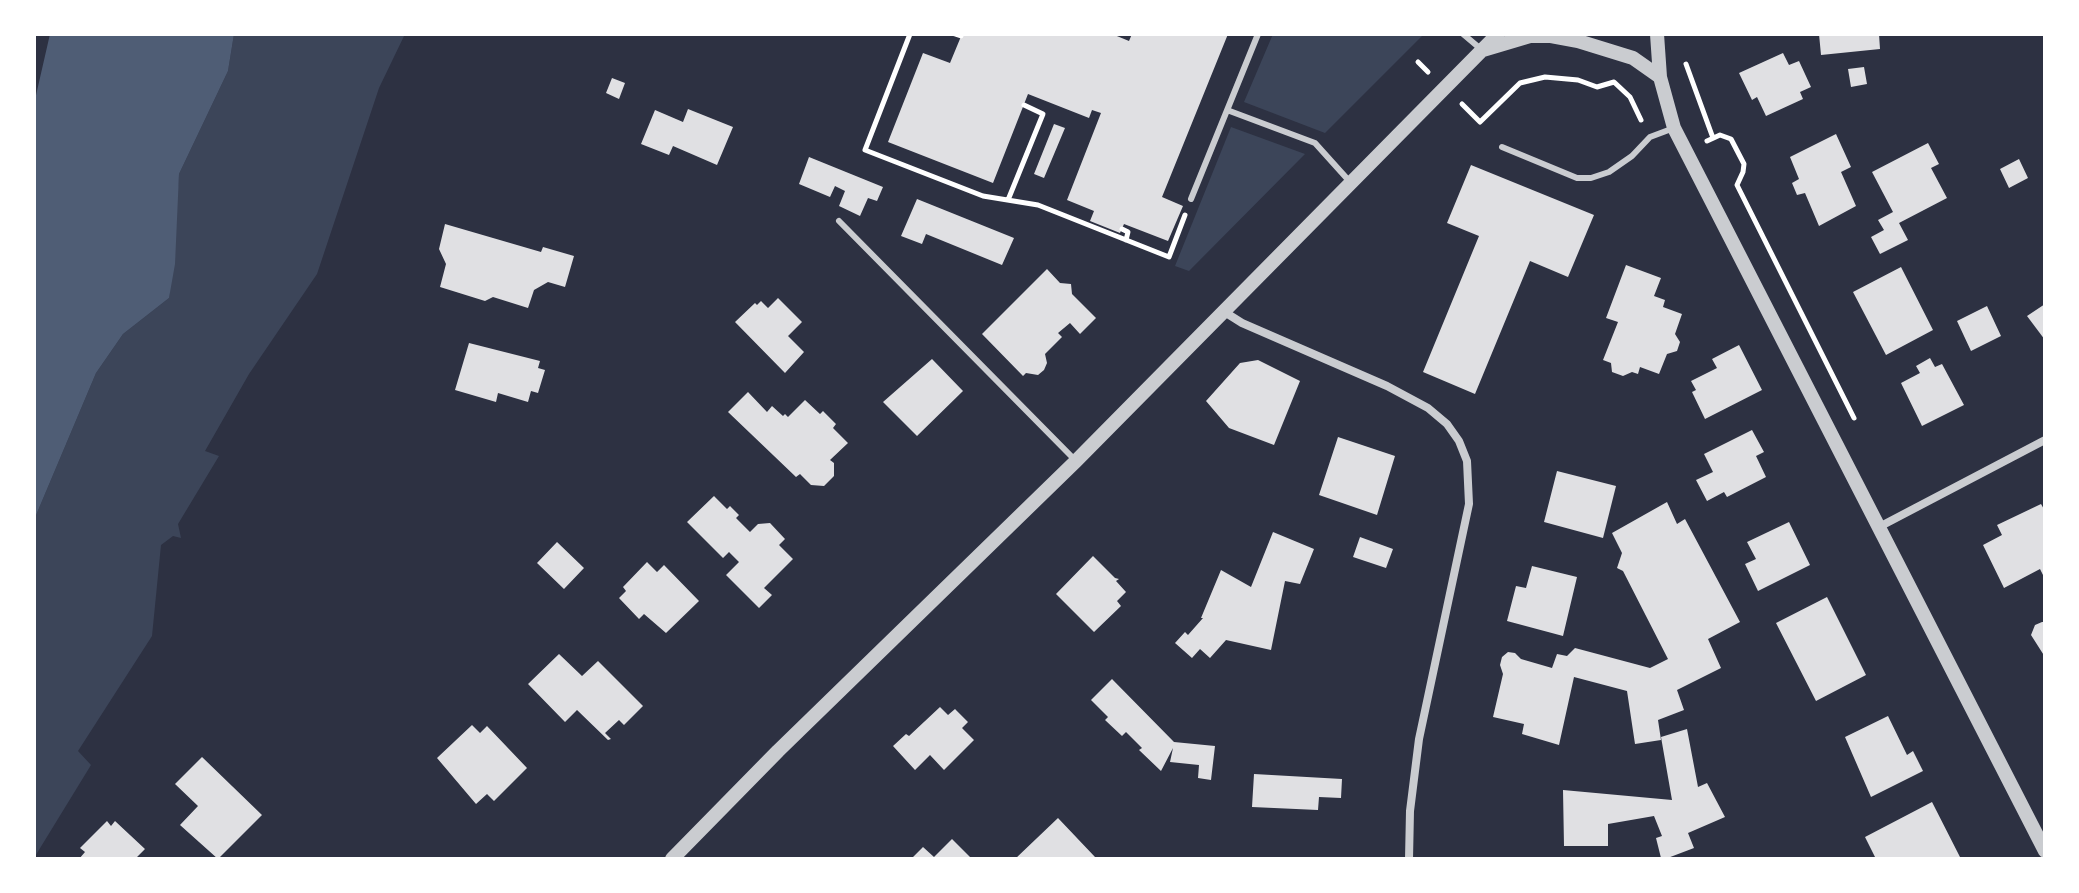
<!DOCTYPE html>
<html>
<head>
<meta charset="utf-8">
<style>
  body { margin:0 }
  #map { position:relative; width:2079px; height:893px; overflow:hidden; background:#2d3142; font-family:"IBM Plex Serif",serif }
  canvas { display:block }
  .frame { position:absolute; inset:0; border:36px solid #fff; pointer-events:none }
</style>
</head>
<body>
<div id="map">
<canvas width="2079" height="893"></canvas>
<div class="frame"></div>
</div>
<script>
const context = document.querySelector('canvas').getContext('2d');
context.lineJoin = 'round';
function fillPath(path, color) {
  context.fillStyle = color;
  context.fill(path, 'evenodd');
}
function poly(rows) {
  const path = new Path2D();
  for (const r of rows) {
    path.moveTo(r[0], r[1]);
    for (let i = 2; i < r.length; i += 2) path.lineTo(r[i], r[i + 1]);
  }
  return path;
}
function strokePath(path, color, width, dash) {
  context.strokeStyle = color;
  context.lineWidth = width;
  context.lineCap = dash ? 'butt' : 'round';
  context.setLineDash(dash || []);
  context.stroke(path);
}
fillPath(poly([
  [234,34,405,34,379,88,317,274,249,374,205,451,219,456,178,524,181,538,173,536,161,545,152,636,78,751,91,765,34,858,34,520,96,373,123,334,169,298,179,174,228,71],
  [1273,34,1424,34,1325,133,1244,102],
  [1231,127,1305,154,1189,271,1175,266]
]), '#3c4559');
fillPath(poly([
  [50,34,234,34,228,71,179,174,175,264,169,298,123,334,96,373,34,520,34,104]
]), '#4f5d75');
fillPath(poly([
  [962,34,1112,34,1129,41,1132,34,1228,34,1162,197,1183,206,1168,241,1124,224,1120,233,1090,221,1094,211,1067,200,1101,113,1092,110,1089,118,1028,94,993,183,888,142,923,53,950,63],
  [1819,34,1879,34,1880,49,1821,55],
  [1783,53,1789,65,1799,61,1811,87,1800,92,1803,99,1766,116,1757,97,1752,100,1739,73],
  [1864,67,1867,84,1851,87,1848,69],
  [612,78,625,83,619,99,606,93],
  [688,109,733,127,717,165,673,146,669,155,641,144,655,110,683,122],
  [1054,124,1065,128,1044,178,1034,174],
  [1836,134,1851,167,1841,172,1856,206,1819,226,1805,193,1797,195,1792,183,1799,179,1790,157],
  [1928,143,1939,164,1931,168,1947,198,1899,223,1908,240,1880,254,1871,237,1884,230,1878,220,1893,212,1872,172],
  [809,157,883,187,877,201,868,198,860,216,839,206,845,191,835,186,830,197,799,184],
  [2019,159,2028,178,2009,188,2000,169],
  [1471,165,1594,215,1568,277,1530,261,1475,394,1423,372,1479,236,1447,223],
  [917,199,1014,238,1002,265,926,234,922,244,901,236],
  [445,224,541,252,543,247,574,256,565,287,548,282,534,290,528,308,493,297,485,301,440,287,446,264,439,249],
  [1626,265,1661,278,1654,296,1665,300,1663,307,1682,314,1675,334,1680,342,1677,351,1667,354,1659,374,1640,367,1638,374,1632,372,1623,376,1612,372,1611,363,1603,360,1618,322,1606,318],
  [1901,267,1933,330,1886,355,1853,292],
  [1047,269,1060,283,1071,284,1072,294,1096,318,1080,334,1070,323,1058,333,1062,337,1045,354,1047,363,1044,370,1038,375,1026,373,1023,376,982,334],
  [778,298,802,322,788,336,804,352,785,373,735,322,755,303,757,305,761,301,768,308],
  [2045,304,2045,340,2027,316],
  [1987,306,2001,336,1971,351,1957,321],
  [469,343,540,361,538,368,545,370,538,393,531,391,528,402,498,393,496,402,455,390],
  [1739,345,1762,390,1705,419,1692,392,1696,390,1691,381,1717,368,1712,359],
  [1930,358,1935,367,1942,364,1964,405,1922,426,1901,383,1920,373,1916,366],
  [932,359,963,391,917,436,883,402],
  [1258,360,1300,381,1274,445,1229,428,1206,401,1240,363],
  [748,392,767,412,772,406,783,416,785,414,788,417,805,400,820,414,823,411,836,424,833,428,848,443,830,460,834,463,834,476,824,486,811,485,800,474,796,477,728,412],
  [1752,430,1764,452,1756,456,1766,477,1727,497,1724,492,1707,501,1696,480,1713,472,1704,454],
  [1338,437,1395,456,1377,515,1319,495],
  [1557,471,1616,486,1603,538,1544,522],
  [714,496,727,509,730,506,739,515,736,518,750,532,758,524,770,523,785,539,779,545,793,559,764,588,772,595,759,608,726,575,739,562,729,552,723,558,687,522],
  [1667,502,1677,524,1685,519,1740,622,1708,639,1721,668,1677,690,1684,710,1658,720,1661,740,1635,744,1627,691,1574,677,1559,745,1522,734,1524,724,1493,717,1503,674,1500,665,1502,657,1508,652,1515,653,1521,659,1552,668,1557,654,1567,656,1575,648,1650,668,1668,659,1623,571,1617,568,1622,553,1612,533],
  [2041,504,2045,511,2045,579,2040,569,2004,588,1983,545,2002,535,1997,525],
  [1789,522,1810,565,1758,591,1745,564,1756,559,1747,542],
  [1273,532,1314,549,1300,584,1285,581,1271,650,1226,640,1210,658,1200,649,1192,658,1175,643,1185,632,1188,635,1203,618,1201,618,1221,570,1251,587],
  [1360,537,1393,549,1386,568,1353,557],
  [557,542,584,568,564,589,537,563],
  [1093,556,1115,578,1119,579,1116,581,1126,592,1117,601,1121,606,1094,632,1056,594],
  [647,562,657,572,664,565,699,601,666,633,644,614,639,619,619,598,626,591,623,587],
  [1532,566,1577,577,1563,636,1507,621,1516,586,1526,588],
  [1827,597,1866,675,1816,701,1776,623],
  [2042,622,2045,622,2045,657,2031,635,2035,625],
  [559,654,582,676,598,661,643,706,624,725,619,720,605,733,611,739,608,740,577,710,565,722,528,684],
  [1112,679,1174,742,1215,746,1211,780,1198,778,1199,765,1170,762,1173,748,1161,771,1139,750,1142,748,1126,732,1122,736,1105,720,1108,717,1091,700],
  [940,707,948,715,955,709,968,722,962,728,974,740,944,770,930,755,915,770,893,746,906,734,909,736],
  [1888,716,1907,755,1913,751,1923,771,1871,797,1845,737],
  [472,725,480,733,487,726,527,768,494,801,487,794,476,804,437,758],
  [1687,729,1698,787,1707,783,1725,817,1688,833,1694,848,1665,859,1661,858,1656,838,1662,836,1654,816,1608,824,1608,846,1564,846,1563,790,1672,800,1661,737],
  [202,757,262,815,218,859,180,825,198,806,175,784],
  [1254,774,1342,779,1341,798,1319,797,1318,810,1252,807],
  [1932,802,1961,859,1876,859,1865,837],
  [1058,818,1095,857,1093,859,1015,859],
  [107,821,111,826,115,821,145,849,135,859,79,859,85,852,80,848],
  [952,839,972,859,911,859,923,847,934,857]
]), '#e0e0e3');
strokePath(poly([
  [910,34,865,150,983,196,1038,205,1169,257,1185,215],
  [955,34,961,36],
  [1418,62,1428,72],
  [1686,64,1713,138],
  [1462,104,1480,122,1520,83,1545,77,1578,80,1597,87,1614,82,1630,97,1641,120],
  [1707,141,1720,135,1731,139,1744,164,1743,172,1737,185,1854,418],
  [1008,200,1043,114,1024,105],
  [1122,229,1128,232,1126,240]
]), '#fff', 5);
strokePath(poly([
  [1463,34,1482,50],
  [1227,110,1315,143,1351,183],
  [1502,147,1577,178,1591,178,1609,172,1632,156,1650,137,1674,128],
  [1191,199,1258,34],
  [839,221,1076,461]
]), '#caccd0', 6);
strokePath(poly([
  [1223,311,1242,323,1387,386,1428,408,1447,424,1459,441,1467,461,1469,504,1419,739,1410,811,1409,859],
  [1879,527,2045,440]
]), '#caccd0', 8);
strokePath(poly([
  [1657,34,1660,77,1674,128,2045,851],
  [1483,50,1530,36,1551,36,1578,41,1633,58,1660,77],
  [672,859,778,751,1076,461,1498,34]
]), '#caccd0', 14);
</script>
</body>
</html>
